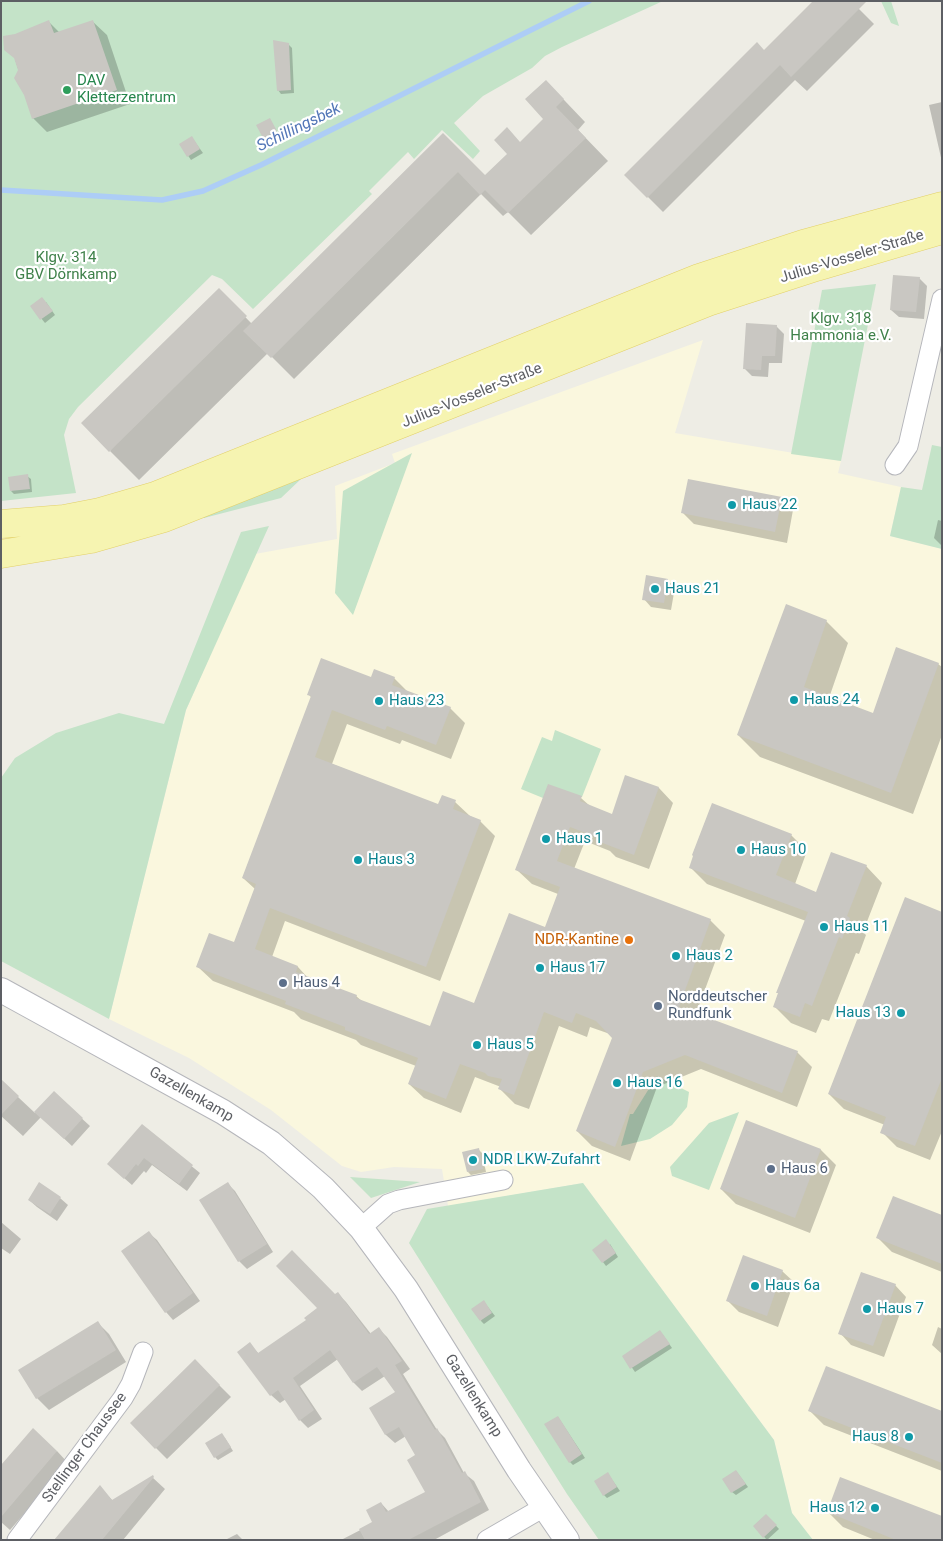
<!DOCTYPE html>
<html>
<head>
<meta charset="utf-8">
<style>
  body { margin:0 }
  #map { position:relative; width:943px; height:1541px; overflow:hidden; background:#eeede5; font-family:Roboto,sans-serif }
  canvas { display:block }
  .frame { position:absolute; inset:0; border:2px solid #5d5f64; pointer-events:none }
</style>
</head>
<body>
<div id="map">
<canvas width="943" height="1541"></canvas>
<div class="frame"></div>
</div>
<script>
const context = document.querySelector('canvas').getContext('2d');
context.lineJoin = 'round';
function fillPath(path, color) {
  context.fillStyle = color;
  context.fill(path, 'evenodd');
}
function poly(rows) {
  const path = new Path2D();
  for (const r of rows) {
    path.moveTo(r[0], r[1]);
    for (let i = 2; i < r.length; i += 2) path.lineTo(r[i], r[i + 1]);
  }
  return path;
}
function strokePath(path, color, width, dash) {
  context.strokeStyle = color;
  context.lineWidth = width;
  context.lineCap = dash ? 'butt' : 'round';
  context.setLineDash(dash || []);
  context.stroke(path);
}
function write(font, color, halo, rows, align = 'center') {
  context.font = font + ' Roboto,sans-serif';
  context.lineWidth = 4.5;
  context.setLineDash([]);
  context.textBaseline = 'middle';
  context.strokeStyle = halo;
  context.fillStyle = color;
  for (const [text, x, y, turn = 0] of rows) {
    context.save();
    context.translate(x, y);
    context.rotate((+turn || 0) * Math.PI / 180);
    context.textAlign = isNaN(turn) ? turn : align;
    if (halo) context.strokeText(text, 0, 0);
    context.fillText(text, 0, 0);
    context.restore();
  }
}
fillPath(poly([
  [703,340,675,433,841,461,838,473,901,487,890,536,942,549,942,1540,813,1540,792,1513,774,1440,583,1183,448,1206,442,1169,394,1167,361,1172,342,1166,271,1110,189,1058,109,1019,186,710,255,554,337,539,335,486,395,463,392,454]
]), '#faf7de');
fillPath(poly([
  [1,1,663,1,562,47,545,56,532,68,483,96,454,123,480,151,473,159,442,130,414,159,408,152,369,191,372,194,253,309,222,279,212,275,78,407,69,419,64,435,76,493,1,501],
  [881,1,891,1,899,26,891,23],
  [876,284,841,461,791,454,822,290],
  [932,445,942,447,942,549,890,536,901,487,922,490],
  [412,453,353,615,335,593,343,491],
  [300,477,301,479,281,498,204,518,203,516],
  [269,526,186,710,109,1019,1,961,1,778,15,758,56,733,119,713,164,724,241,532],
  [555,730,601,749,582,797,543,798,521,789,542,737,552,741],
  [657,1076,689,1092,687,1107,672,1125,650,1139,621,1146,630,1114,633,1114],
  [739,1112,709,1190,672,1176,670,1167,709,1123],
  [350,1177,420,1182,371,1198],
  [583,1183,774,1440,792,1513,813,1540,599,1540,567,1494,409,1243,427,1209]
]), '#c4e3c8');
fillPath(poly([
  [851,1,874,24,807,91,795,80,663,212,626,175,764,52],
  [92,21,107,35,130,104,47,132,33,118,15,59,15,35,49,22,60,33],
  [288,44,292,48,294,93,281,94,278,90],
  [546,81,585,122,578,130,608,161,531,235,508,212,503,216,481,194,294,379,268,353,139,480,110,451,219,290,252,324,443,135,485,177,545,119],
  [942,102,942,162,929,105],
  [269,120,279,135,267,141,258,126],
  [192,138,203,153,191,160,181,145],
  [919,278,927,286,924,319,899,317,891,310],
  [46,302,55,315,45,323,32,307],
  [776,326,784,334,782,363,769,363,768,377,752,376,745,369],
  [27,476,31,479,32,492,14,494,11,491],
  [689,480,782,499,793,510,787,543,694,524,683,513],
  [938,520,942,521,942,546,934,538],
  [667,580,675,587,671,610,651,607,644,599],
  [826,621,848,643,829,698,873,715,938,664,942,667,942,735,913,814,760,757,738,735],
  [372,678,394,678,408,692,450,708,465,723,451,759,402,740,400,744,347,724,332,764,439,806,455,802,470,816,480,821,495,836,440,981,285,921,272,957,298,967,308,978,356,996,363,1002,431,1028,475,1004,545,929,558,894,532,884,517,870,581,798,590,806,612,816,626,776,659,788,673,803,649,869,616,857,610,851,585,841,574,869,710,920,725,935,696,1014,797,1052,812,1067,797,1107,701,1069,657,1087,630,1161,592,1146,577,1131,613,1038,610,1034,590,1027,587,1037,559,1026,529,1109,515,1104,500,1089,501,1087,475,1077,461,1113,424,1098,409,1084,416,1066,361,1045,356,1040,301,1019,294,1012,213,981,198,967,234,944,255,889,243,878,312,698,309,695],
  [791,835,807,851,795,884,816,893,866,866,882,883,863,932,866,935,859,954,856,953,829,1021,822,1019,816,1033,791,1023,774,1006,806,921,707,884,690,867],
  [942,913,942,1131,930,1160,897,1147,882,1132,885,1125,844,1109,829,1094],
  [1,1081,35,1113,54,1093,90,1126,72,1146,41,1117,23,1136,1,1116],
  [747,1122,821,1150,836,1165,810,1233,736,1204,721,1189],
  [142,1126,200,1173,187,1191,152,1165,146,1173,144,1171,132,1185,108,1164],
  [479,1150,482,1153,486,1172,471,1175,468,1172],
  [228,1184,235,1191,273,1252,247,1269,239,1261,201,1201],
  [60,1198,68,1205,57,1221,37,1207,29,1200],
  [942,1216,942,1272,892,1252,878,1238],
  [1,1222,21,1239,10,1254,1,1248],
  [149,1233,157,1240,200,1301,173,1320,166,1312,123,1252],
  [610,1244,618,1257,606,1266,603,1262],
  [782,1271,794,1282,778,1327,739,1312,728,1301],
  [895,1285,906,1297,884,1357,851,1345,840,1333],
  [338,1294,346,1302,371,1334,379,1329,387,1337,410,1369,403,1374,437,1430,445,1438,464,1473,474,1481,489,1510,434,1540,341,1540,374,1523,381,1503,389,1512,427,1492,417,1455,406,1436,395,1443,386,1435,371,1408,397,1393,385,1376,362,1391,354,1383,338,1359,300,1386,322,1419,308,1428,300,1420,286,1399,280,1403,271,1395,250,1344,259,1354,308,1321],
  [484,1302,495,1316,484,1324,481,1321],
  [98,1323,109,1334,126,1362,49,1410,37,1398,20,1370],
  [938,1327,942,1329,942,1354,932,1345],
  [663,1335,672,1348,635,1372,624,1356],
  [195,1361,231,1397,167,1459,131,1423],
  [810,1411,942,1413,942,1471,824,1425],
  [558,1417,585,1458,573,1465,570,1462],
  [225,1438,233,1451,218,1460,215,1457],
  [57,1451,68,1463,10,1530,1,1522,1,1467],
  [736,1471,748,1487,736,1495,732,1492],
  [608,1474,620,1491,607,1498,604,1495],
  [152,1477,165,1489,123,1540,56,1540,100,1487,113,1501],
  [828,1512,942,1540,875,1540,843,1527],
  [766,1515,779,1529,767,1540,754,1526],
  [237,1534,243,1540,225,1540]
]), '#0003');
strokePath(poly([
  [1,190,162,200,203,191,261,165,589,1]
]), '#adcdf6', 5.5);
fillPath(poly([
  [813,1,867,1,791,77,780,65,647,198,624,175,757,42,764,50],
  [49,20,54,33,93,20,117,90,32,119,24,95,14,78,18,70,14,58,4,50,3,36,15,34],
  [273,40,289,43,291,90,277,91],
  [546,80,564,99,556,107,586,138,508,213,485,190,480,195,458,172,271,358,243,331,443,133,485,175,507,154,494,140,507,127,520,142,543,119,525,99],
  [270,118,277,131,263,138,256,125],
  [192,136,200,149,187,157,179,144],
  [893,275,920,277,916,312,890,310],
  [219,288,247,316,109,452,81,423],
  [42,297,53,311,40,320,30,306],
  [746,323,777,325,775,356,762,356,761,370,743,369],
  [28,474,30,489,10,491,8,477],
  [688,479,782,497,775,532,681,513],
  [646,575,668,579,664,603,642,600],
  [786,604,827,620,804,687,873,713,896,647,939,663,891,793,737,735],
  [321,658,371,677,374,669,395,677,392,685,451,707,436,745,387,726,385,730,332,710,315,757,438,804,442,795,456,800,453,809,481,820,426,967,270,908,255,949,298,966,296,972,357,995,356,998,430,1026,443,991,474,1003,509,913,545,927,560,887,515,870,548,784,582,796,580,801,612,814,625,775,659,787,634,855,600,842,601,839,570,827,557,861,711,919,679,1007,798,1051,782,1093,685,1055,643,1072,615,1147,576,1131,612,1038,596,1021,576,1013,572,1023,544,1012,514,1095,498,1089,502,1079,488,1076,485,1073,460,1064,446,1099,408,1084,418,1058,345,1030,345,1027,285,1004,286,1001,196,967,209,933,234,942,256,884,242,878,311,696,307,695],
  [712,803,792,834,776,875,816,892,831,852,867,865,847,916,850,918,842,939,839,937,812,1006,805,1003,800,1017,773,1007,778,993,776,993,808,912,689,868,693,856,692,855],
  [905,897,942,912,942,1078,915,1146,880,1133,886,1117,828,1094],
  [1,1079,19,1096,1,1115],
  [54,1091,83,1118,64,1139,34,1112],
  [746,1120,821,1149,795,1218,720,1189],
  [142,1124,193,1165,179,1184,144,1158,138,1166,136,1164,124,1179,107,1164],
  [479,1148,483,1169,467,1172,462,1152],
  [39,1182,61,1197,50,1214,28,1200],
  [228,1182,267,1244,238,1262,199,1200],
  [893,1196,942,1215,942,1264,876,1238],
  [149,1231,193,1293,165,1313,121,1251],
  [606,1239,616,1253,602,1263,592,1250],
  [292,1250,335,1294,338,1292,369,1334,379,1327,402,1361,395,1365,435,1430,437,1428,462,1473,465,1471,481,1502,408,1540,365,1540,359,1529,372,1522,366,1510,381,1502,386,1512,425,1492,407,1460,415,1455,399,1427,385,1435,369,1408,395,1392,377,1367,353,1383,330,1350,293,1378,314,1410,299,1421,278,1390,270,1396,237,1352,250,1342,258,1353,306,1320,304,1318,317,1308,276,1266],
  [743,1255,783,1270,767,1316,726,1301],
  [861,1272,896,1284,873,1346,838,1334],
  [484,1300,492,1313,480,1321,471,1309],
  [98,1321,116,1350,36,1399,18,1370],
  [660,1330,670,1344,630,1369,622,1356],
  [195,1359,220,1385,155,1449,130,1423],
  [826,1366,942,1411,942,1463,808,1411],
  [558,1416,582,1454,569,1463,544,1424],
  [33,1428,57,1451,1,1517,1,1465],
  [222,1433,231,1447,214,1458,205,1443],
  [736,1470,746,1484,731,1493,722,1479],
  [608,1472,617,1487,603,1496,594,1481],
  [153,1475,154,1477,102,1540,54,1540,100,1485,112,1500],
  [840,1477,942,1516,942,1540,896,1540,827,1512],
  [766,1514,777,1525,763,1538,753,1526]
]), '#c9c7c2');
const minor = poly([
  [895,465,908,446,942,299],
  [361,1228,388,1204,399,1200,503,1180],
  [17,1540,123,1398,131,1384,143,1352],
  [487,1540,544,1507]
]);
const tertiary = poly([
  [1,990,223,1112,271,1143,323,1188,361,1228,406,1289,519,1470,567,1540]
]);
const primary = poly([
  [1,524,64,519,100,512,155,496,699,278,803,244,942,206],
  [1,554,91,539,164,518,708,302,816,267,942,230]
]);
strokePath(minor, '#b5b6bb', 21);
strokePath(tertiary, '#b5b6bb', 26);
strokePath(primary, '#e2d069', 29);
strokePath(minor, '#fff', 19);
strokePath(tertiary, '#fff', 24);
strokePath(primary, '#f6f4b1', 28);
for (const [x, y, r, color] of [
  [67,90,5,"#2e9e5b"],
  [732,505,5,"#0f9aa8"],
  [655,589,5,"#0f9aa8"],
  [794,700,5,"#0f9aa8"],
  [379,701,5,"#0f9aa8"],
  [546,839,5,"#0f9aa8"],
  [741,850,5,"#0f9aa8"],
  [358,860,5,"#0f9aa8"],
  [824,927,5,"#0f9aa8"],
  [629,940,5,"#e8710a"],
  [676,956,5,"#0f9aa8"],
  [540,968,5,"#0f9aa8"],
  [283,983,5,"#5c6f8a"],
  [658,1006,5,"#5c6f8a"],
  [901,1013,5,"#0f9aa8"],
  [477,1045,5,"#0f9aa8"],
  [617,1083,5,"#0f9aa8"],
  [473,1160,5,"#0f9aa8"],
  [771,1169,5,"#5c6f8a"],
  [755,1286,5,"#0f9aa8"],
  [867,1309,5,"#0f9aa8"],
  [909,1437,5,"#0f9aa8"],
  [875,1508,5,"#0f9aa8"]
]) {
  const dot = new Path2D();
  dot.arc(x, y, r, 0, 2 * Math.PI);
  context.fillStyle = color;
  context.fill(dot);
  strokePath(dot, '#fff', 2);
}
write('15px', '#27864d', '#fff', [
  ["DAV",77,81],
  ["Kletterzentrum",77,98]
], 'left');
write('15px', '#5d5f64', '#fff', [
  ["Julius-Vosseler-Straße",852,257,-17],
  ["Julius-Vosseler-Straße",472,396,-22],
  ["Gazellenkamp",191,1095,30],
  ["Gazellenkamp",473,1396,58],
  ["Stellinger Chaussee",85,1448,-54]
]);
write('15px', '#3f814a', '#fff', [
  ["Klgv. 314",66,258],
  ["GBV Dörnkamp",66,275],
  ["Klgv. 318",841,319],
  ["Hammonia e.V.",841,336]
]);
write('15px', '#0d838f', '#fff', [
  ["Haus 22",742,505],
  ["Haus 21",665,589],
  ["Haus 24",804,700],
  ["Haus 23",389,701],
  ["Haus 1",556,839],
  ["Haus 10",751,850],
  ["Haus 3",368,860],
  ["Haus 11",834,927],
  ["Haus 2",686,956],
  ["Haus 17",550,968],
  ["Haus 13",891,1013,"right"],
  ["Haus 5",487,1045],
  ["Haus 16",627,1083],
  ["NDR LKW-Zufahrt",483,1160],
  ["Haus 6a",765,1286],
  ["Haus 7",877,1309],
  ["Haus 8",899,1437,"right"],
  ["Haus 12",865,1508,"right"]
], 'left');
write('15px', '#c56008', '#fff', [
  ["NDR-Kantine",619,940]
], 'right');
write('15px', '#4e5e75', '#fff', [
  ["Haus 4",293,983],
  ["Norddeutscher",668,997],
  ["Rundfunk",668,1014],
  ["Haus 6",781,1169]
], 'left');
write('italic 16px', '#5276b7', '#fff', [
  ["Schillingsbek",299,128,-26]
]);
</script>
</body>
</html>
